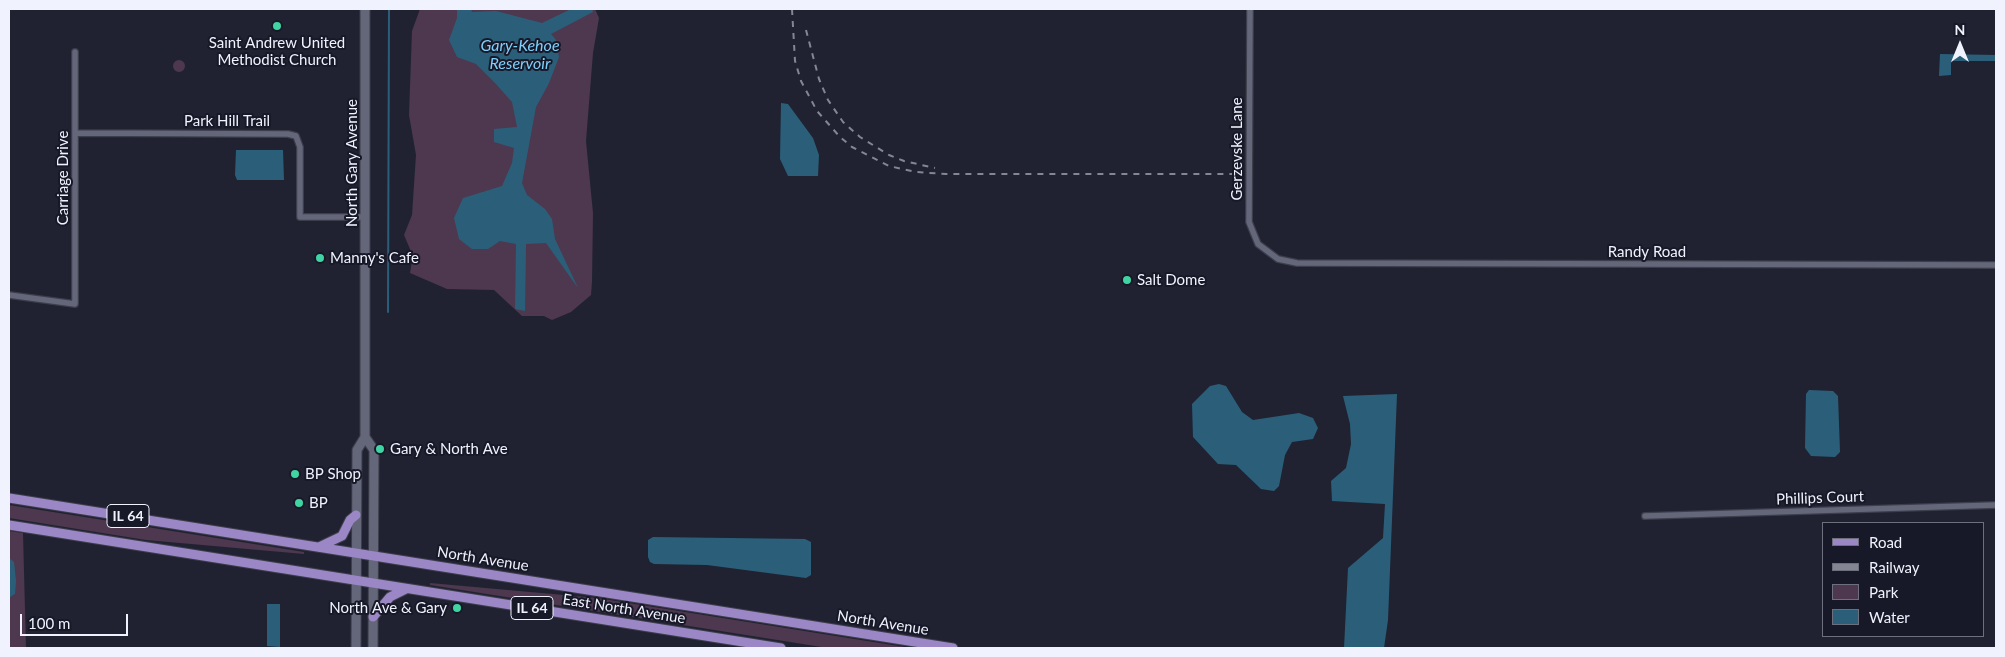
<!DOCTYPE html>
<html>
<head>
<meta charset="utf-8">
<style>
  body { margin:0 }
  #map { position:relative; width:2005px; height:657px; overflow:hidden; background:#202232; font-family:Lato,sans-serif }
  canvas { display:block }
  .frame { position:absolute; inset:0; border:10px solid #f0f2fd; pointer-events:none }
  .legend { position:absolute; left:1822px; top:522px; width:162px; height:115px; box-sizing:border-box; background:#171828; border:1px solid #6e6f7d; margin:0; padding:6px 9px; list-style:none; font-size:15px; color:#f0f2fd }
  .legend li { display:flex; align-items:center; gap:10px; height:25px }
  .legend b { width:25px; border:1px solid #6e6f7d }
  .north { position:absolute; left:1935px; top:20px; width:50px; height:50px; -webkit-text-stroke:4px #171828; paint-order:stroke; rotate:0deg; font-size:14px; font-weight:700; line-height:20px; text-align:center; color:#f0f2fd }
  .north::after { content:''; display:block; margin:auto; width:18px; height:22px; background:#f0f2fd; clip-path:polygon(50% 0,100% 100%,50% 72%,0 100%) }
  .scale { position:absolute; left:20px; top:614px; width:108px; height:22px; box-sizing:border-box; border:2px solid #f0f2fd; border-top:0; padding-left:6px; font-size:15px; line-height:18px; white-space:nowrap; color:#f0f2fd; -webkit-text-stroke:4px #171828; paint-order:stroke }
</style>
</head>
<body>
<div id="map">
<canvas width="2005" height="657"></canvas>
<div class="frame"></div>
<ul class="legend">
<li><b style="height:6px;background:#9b87c6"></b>Road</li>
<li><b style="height:6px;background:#848694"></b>Railway</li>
<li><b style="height:14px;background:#4d384f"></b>Park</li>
<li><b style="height:14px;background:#2b5f79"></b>Water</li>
</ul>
<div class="north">N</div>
<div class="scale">100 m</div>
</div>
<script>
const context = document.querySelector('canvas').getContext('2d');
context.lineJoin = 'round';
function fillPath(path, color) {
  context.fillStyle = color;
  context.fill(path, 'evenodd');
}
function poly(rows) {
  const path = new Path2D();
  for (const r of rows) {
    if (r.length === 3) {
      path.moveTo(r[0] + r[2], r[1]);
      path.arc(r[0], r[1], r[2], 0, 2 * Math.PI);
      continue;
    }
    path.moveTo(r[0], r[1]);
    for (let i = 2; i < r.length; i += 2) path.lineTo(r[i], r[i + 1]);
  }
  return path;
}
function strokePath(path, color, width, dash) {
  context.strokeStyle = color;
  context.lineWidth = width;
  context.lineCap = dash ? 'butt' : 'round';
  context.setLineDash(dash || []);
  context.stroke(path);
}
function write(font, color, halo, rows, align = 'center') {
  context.font = font + ' Lato,sans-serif';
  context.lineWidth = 4;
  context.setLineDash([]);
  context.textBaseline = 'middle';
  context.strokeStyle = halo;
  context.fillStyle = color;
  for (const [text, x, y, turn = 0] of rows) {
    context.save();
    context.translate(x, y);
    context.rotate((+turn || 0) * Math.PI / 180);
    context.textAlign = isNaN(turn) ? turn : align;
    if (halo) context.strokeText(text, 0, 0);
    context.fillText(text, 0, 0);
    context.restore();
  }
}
fillPath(poly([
  [420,9,595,9,599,18,593,53,586,141,593,213,592,282,591,295,571,312,552,320,544,316,522,316,494,290,447,289,410,273,413,256,404,235,412,215,416,155,409,115,412,31],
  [179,66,6],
  [9,505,304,552,304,554,146,540,9,518],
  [9,531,23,533,26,648,9,648],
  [430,583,597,598,911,648,828,648,430,585]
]), '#4d384f');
fillPath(poly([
  [457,9,471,9,472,12,496,11,542,23,571,9,592,9,593,12,551,34,556,40,559,57,549,83,536,107,522,183,527,195,545,209,552,219,555,239,578,288,546,243,526,244,525,311,515,309,516,244,500,241,488,249,472,249,459,239,454,218,463,198,502,186,512,163,514,148,494,142,494,129,517,127,512,102,496,84,476,64,457,57,449,40,457,18],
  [1940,54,1996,55,1996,61,1953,61,1951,63,1951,75,1939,76],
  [781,103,788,104,813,138,819,155,818,176,788,176,780,159],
  [236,150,283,150,284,180,237,180,235,175],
  [1219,384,1226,386,1242,412,1253,420,1299,413,1313,418,1318,428,1313,439,1292,442,1285,455,1279,486,1274,491,1261,489,1236,465,1218,464,1193,437,1192,404,1210,386],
  [1809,390,1833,391,1838,396,1840,452,1835,457,1811,456,1805,448,1806,394],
  [1397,394,1388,620,1384,648,1344,648,1348,568,1383,538,1385,504,1332,501,1331,481,1346,468,1351,444,1350,424,1343,396],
  [653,537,805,539,811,542,811,575,806,578,707,565,654,564,650,562,648,557,648,540],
  [9,558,14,562,16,581,15,594,10,597],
  [280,604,280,647,267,646,267,604]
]), '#2b5f79');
strokePath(poly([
  [388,312,389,9]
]), '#2b5f79', 2);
const street = poly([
  [1250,9,1249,222,1258,244,1278,259,1297,263,1996,265],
  [75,133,288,134,296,136,300,147,300,217,366,217],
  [9,295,75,304,75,52],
  [1645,516,1996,505]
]);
const secondary = poly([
  [365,437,374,450,373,648],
  [356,648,357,450,365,437,365,9]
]);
const primary = poly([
  [9,498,953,648],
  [9,525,781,648],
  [321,546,342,536,350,520,356,515],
  [373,617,390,597,406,589]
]);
strokePath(street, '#3d3e4b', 8);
strokePath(secondary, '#3d3e4b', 11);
strokePath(primary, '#3d3e4b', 11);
strokePath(street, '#64677a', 5.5);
strokePath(secondary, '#64677a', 9);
strokePath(primary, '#9b87c6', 9);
strokePath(poly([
  [792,9,795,61,801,81,817,111,840,137,852,147,889,166,916,172,946,174,1236,174],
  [806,30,819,79,828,100,843,122,860,137,889,155,904,161,935,168]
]), '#848694', 2, [6, 6]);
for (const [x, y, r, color] of [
  [277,26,5,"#40d4a2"],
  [320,258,5,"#40d4a2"],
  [1127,280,5,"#40d4a2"],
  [380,449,5,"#40d4a2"],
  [295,474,5,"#40d4a2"],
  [299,503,5,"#40d4a2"],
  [457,608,5,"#40d4a2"]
]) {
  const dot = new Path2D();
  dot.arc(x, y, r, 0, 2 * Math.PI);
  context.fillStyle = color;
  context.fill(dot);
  strokePath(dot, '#171828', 2);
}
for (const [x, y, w] of [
  [128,516,42],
  [532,608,42]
]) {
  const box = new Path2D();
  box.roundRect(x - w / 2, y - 11.5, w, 23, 4);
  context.fillStyle = '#171828';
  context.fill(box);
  strokePath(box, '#f0f2fd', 1);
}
write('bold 14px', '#f0f2fd', null, [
  ["IL 64",128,516],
  ["IL 64",532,608]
]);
write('15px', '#f0f2fd', '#171828', [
  ["Saint Andrew United",277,43,"center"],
  ["Methodist Church",277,60,"center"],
  ["Manny's Cafe",330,258],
  ["Salt Dome",1137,280],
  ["Gary & North Ave",390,449],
  ["BP Shop",305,474],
  ["BP",309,503],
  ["North Ave & Gary",447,608,"right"]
], 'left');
write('15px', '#f0f2fd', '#171828', [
  ["Park Hill Trail",227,121],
  ["Gerzevske Lane",1237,149,-90],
  ["North Gary Avenue",352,163,-90],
  ["Carriage Drive",63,178,-90],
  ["Randy Road",1647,252],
  ["Phillips Court",1820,498,-2],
  ["North Avenue",483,559,9],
  ["East North Avenue",624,609,9],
  ["North Avenue",883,623,9]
]);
write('italic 16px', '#7fd0fb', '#171828', [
  ["Gary-Kehoe",520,46],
  ["Reservoir",520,64]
]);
</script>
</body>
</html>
